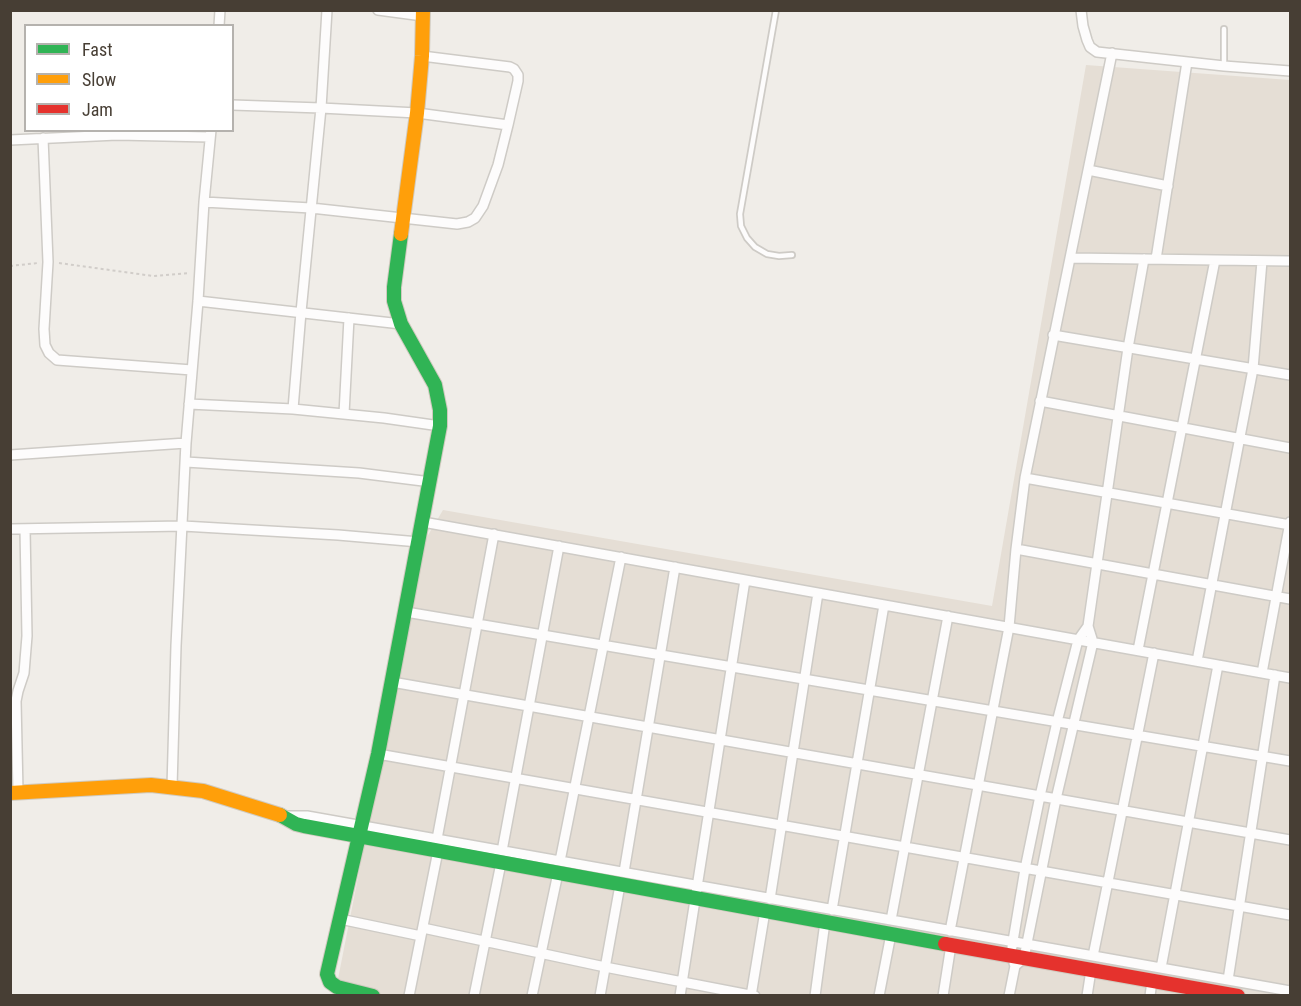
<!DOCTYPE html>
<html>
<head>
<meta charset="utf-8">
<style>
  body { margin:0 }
  #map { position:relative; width:1301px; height:1006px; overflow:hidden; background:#f0ede8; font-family:"Roboto Condensed",sans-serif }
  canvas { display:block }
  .frame { position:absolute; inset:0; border:12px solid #473e34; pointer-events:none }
  .legend { position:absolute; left:24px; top:24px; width:210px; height:108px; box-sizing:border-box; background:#fff; border:2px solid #b5b2ae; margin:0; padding:8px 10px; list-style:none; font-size:18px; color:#473e34 }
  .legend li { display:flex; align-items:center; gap:12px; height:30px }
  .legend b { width:30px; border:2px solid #b5b2ae }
</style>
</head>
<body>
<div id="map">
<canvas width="1301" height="1006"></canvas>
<div class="frame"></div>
<ul class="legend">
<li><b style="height:8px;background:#30b455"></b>Fast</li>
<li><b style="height:8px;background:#ff9f0a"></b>Slow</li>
<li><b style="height:8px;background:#e5322d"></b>Jam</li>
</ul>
</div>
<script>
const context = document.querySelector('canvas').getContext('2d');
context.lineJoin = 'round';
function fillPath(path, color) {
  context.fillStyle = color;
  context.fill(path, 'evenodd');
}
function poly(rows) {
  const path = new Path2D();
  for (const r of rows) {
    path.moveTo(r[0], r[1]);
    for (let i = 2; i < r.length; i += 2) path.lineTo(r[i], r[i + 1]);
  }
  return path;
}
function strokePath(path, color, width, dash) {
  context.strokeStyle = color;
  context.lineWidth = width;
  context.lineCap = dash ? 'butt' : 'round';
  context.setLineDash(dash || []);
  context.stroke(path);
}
fillPath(poly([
  [1086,65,1290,80,1290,995,384,996,337,984,424,542,443,510,992,606]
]), '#e5ded5');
const lane = poly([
  [776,10,740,214,741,226,747,238,755,247,767,254,779,256,792,255],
  [1224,66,1224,29]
]);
const street = poly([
  [378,10,423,16],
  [1081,10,1083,26,1087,40,1090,47,1097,52,1224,66,1290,71],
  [219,26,220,10],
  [232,105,321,108,417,113,508,125,518,81,518,75,514,69,510,67,422,56],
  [43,138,48,262,44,329,45,345,49,353,57,360,192,370],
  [10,140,117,135,210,137],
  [1088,170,1168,186],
  [204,202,311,208,457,224,468,222,475,218,483,206,498,165,508,125],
  [1070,258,1290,261],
  [1156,259,1187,62],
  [198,301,401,324],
  [1053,335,1290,375],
  [1040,401,1290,448],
  [189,404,293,409,384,418,440,426],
  [293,409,301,312,321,108,327,10],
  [344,414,349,318],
  [10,455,186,443],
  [186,462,359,473,431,482],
  [1025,478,1290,525],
  [423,522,1290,678],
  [10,529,183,526,338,535,419,542],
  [1016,549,1290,599],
  [406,612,1290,761],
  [1138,650,1215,260],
  [1197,661,1253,369,1262,261],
  [1262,673,1290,522],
  [392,682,1290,840],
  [378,754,1290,915],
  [172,787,176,646,186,443,198,301,204,202,211,130],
  [18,792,16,701,18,691,24,673,27,636,25,529],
  [282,816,307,816,1290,991],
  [437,839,494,534],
  [502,851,559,546],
  [560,861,621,557],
  [624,872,675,567],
  [770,899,818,593],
  [832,910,884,605],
  [340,919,421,936],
  [891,920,948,616],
  [423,928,605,967,755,996],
  [950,931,1009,627,1016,549,1025,478,1112,53],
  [1012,947,1025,869,1040,796,1057,722,1078,640,1088,626],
  [1093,956,1154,653],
  [1015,966,1024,958,1056,799,1093,642,1088,626,1128,348,1144,259],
  [1161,968,1218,665],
  [1228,980,1275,675],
  [409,996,438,851],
  [474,996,501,863],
  [532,996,558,873],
  [600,996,620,885],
  [680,996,745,580],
  [751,996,765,911],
  [815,996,825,922],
  [879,996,891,934],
  [943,996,951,945],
  [1009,996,1015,966,1014,963],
  [1087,996,1091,970],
  [1150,996,1152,981]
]);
const fast = poly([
  [280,815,296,824,304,826,945,944],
  [373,996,337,987,330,982,327,974,378,754,440,426,440,410,435,385,401,324,394,301,394,287,401,234]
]);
const slow = poly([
  [401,234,417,113,422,56,423,10],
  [10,793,151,785,203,791,280,815]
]);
const jam = poly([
  [945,944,1238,996]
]);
strokePath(lane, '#cecbc6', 8);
strokePath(street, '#cecbc6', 12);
strokePath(fast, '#d0cabf', 16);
strokePath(slow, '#d0cabf', 16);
strokePath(jam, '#d0cabf', 16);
strokePath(poly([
  [59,263,153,276,190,273],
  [10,266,38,263]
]), '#d1cdc9', 2, [3, 3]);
strokePath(lane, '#fdfcfc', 4.5);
strokePath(street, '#fdfcfc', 9);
strokePath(fast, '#30b455', 14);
strokePath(slow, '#ff9f0a', 14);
strokePath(jam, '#e5322d', 14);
</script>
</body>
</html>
